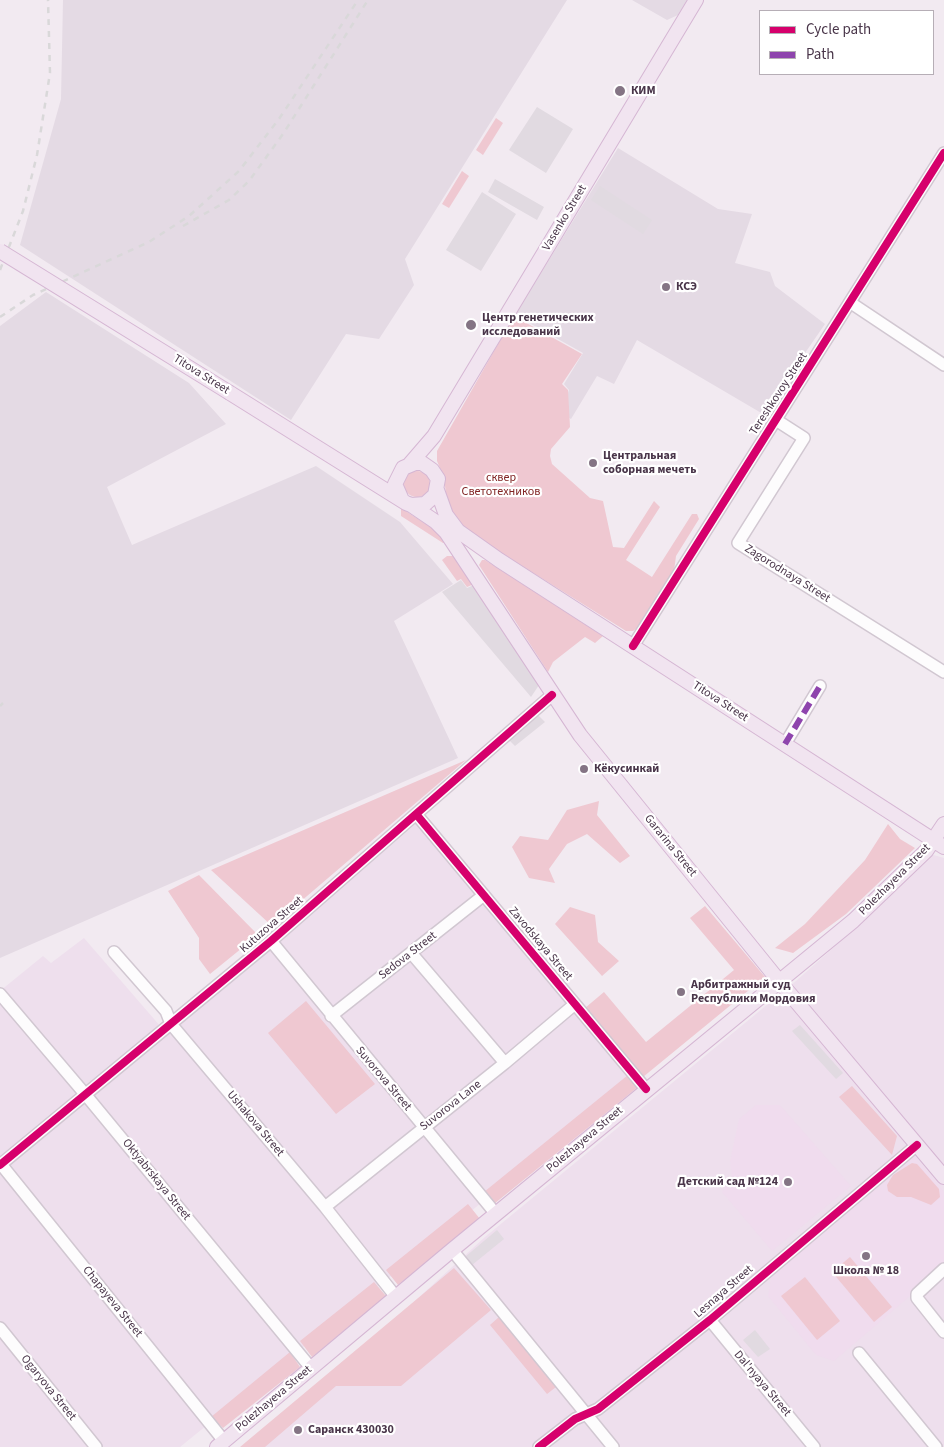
<!DOCTYPE html>
<html>
<head>
<meta charset="utf-8">
<style>
  body { margin:0 }
  #map { position:relative; width:944px; height:1447px; overflow:hidden; background:#f2eaf1; font-family:"Source Sans 3",sans-serif }
  canvas { display:block }
  .legend { position:absolute; left:759px; top:10px; width:175px; height:65px; box-sizing:border-box; background:#fff; border:1px solid #b6aeb6; margin:0; padding:6px 9px; list-style:none; font-size:15px; color:#493549 }
  .legend li { display:flex; align-items:center; gap:10px; height:25px }
  .legend b { width:25px; border:1px solid #b6aeb6 }
</style>
</head>
<body>
<div id="map">
<canvas width="944" height="1447"></canvas>
<ul class="legend">
<li><b style="height:6px;background:#d6006c"></b>Cycle path</li>
<li><b style="height:6px;background:#8e44ad"></b>Path</li>
</ul>
</div>
<script>
const context = document.querySelector('canvas').getContext('2d');
context.lineJoin = 'round';
function fillPath(path, color) {
  context.fillStyle = color;
  context.fill(path, 'evenodd');
}
function poly(rows) {
  const path = new Path2D();
  for (const r of rows) {
    if (r.length === 3) {
      path.moveTo(r[0] + r[2], r[1]);
      path.arc(r[0], r[1], r[2], 0, 2 * Math.PI);
      continue;
    }
    path.moveTo(r[0], r[1]);
    for (let i = 2; i < r.length; i += 2) path.lineTo(r[i], r[i + 1]);
  }
  return path;
}
function strokePath(path, color, width, dash) {
  context.strokeStyle = color;
  context.lineWidth = width;
  context.lineCap = dash ? 'butt' : 'round';
  context.setLineDash(dash || []);
  context.stroke(path);
}
function write(font, color, halo, rows, align = 'center') {
  context.font = font + ' "Source Sans 3",sans-serif';
  context.lineWidth = 4.5;
  context.setLineDash([]);
  context.textBaseline = 'middle';
  context.strokeStyle = halo;
  context.fillStyle = color;
  for (const [text, x, y, turn = 0] of rows) {
    context.save();
    context.translate(x, y);
    context.rotate((+turn || 0) * Math.PI / 180);
    context.textAlign = isNaN(turn) ? turn : align;
    if (halo) context.strokeText(text, 0, 0);
    context.fillText(text, 0, 0);
    context.restore();
  }
}
fillPath(poly([
  [418,822,634,1079,180,1447,0,1447,0,991,43,956,51,963,84,938,167,1034],
  [930,854,944,858,944,1447,255,1447,485,1237,796,981,861,923]
]), '#eedfed');
fillPath(poly([
  [63,0,567,0,405,259,414,285,379,339,346,334,291,420,20,245,61,99],
  [632,0,687,0,678,15,667,20],
  [618,148,718,209,752,214,735,263,770,272,775,286,825,324,763,414,637,340,614,384,597,376,571,419,560,413,569,390,564,384,583,353,515,315],
  [46,292,189,383,226,424,107,487,132,545,316,466,400,522,453,584,394,621,458,758,0,958,0,326]
]), '#e4dae4');
fillPath(poly([
  [756,1105,780,1105,851,1186,772,1251,722,1192,732,1178,730,1161,739,1119],
  [913,1154,944,1192,944,1267,834,1361,816,1355,768,1296,772,1271]
]), '#f0dcee');
fillPath(poly([
  [496,118,503,123,483,155,476,150],
  [462,171,469,176,449,208,442,204],
  [514,316,582,354,562,384,568,390,570,427,551,449,550,456,552,464,590,498,603,501,613,547,624,548,654,501,660,507,626,560,652,577,692,514,697,514,699,519,676,556,674,571,640,626,633,631,626,631,471,534,453,516,447,502,444,478,437,461,437,451],
  [417,484,13],
  [401,508,438,532,447,542,443,543,401,516],
  [447,556,455,556,474,584,467,587,461,579,457,581,442,560],
  [482,560,485,560,603,636,595,643,585,637,553,662,548,672,479,565],
  [466,760,272,926,211,870],
  [599,801,597,815,630,856,620,863,587,834,567,844,549,869,555,883,529,878,512,847,520,836,548,840,567,810],
  [888,824,900,839,915,848,846,914,793,953,775,948,805,924,865,860],
  [199,875,258,935,210,974,199,959,199,938,168,891],
  [705,906,765,977,643,1077,585,1008,604,992,646,1042,734,970,690,918],
  [570,907,595,915,598,942,619,961,602,976,555,924],
  [306,1001,375,1084,336,1114,268,1033],
  [628,1075,638,1087,494,1204,484,1192],
  [852,1086,897,1136,892,1155,839,1097],
  [912,1163,917,1164,939,1189,940,1197,931,1205,911,1197,897,1197,888,1191,887,1185,893,1175],
  [468,1204,480,1219,398,1285,386,1270],
  [850,1257,892,1307,874,1322,832,1272],
  [454,1268,491,1310,401,1386,336,1386,265,1447,240,1447],
  [805,1277,840,1321,817,1340,781,1296],
  [374,1282,386,1296,312,1357,300,1341],
  [499,1317,556,1387,547,1394,490,1325],
  [290,1352,300,1367,223,1428,211,1417]
]), '#efc8d1');
fillPath(poly([
  [537,107,573,129,546,173,509,150],
  [495,179,544,207,537,220,488,192],
  [600,186,652,220,643,234,591,200],
  [482,192,516,214,481,271,446,250],
  [461,580,467,588,474,585,539,685,531,697,442,592],
  [534,711,545,722,515,746,505,736],
  [800,1025,843,1073,836,1079,792,1031],
  [497,1230,504,1239,472,1265,465,1257],
  [755,1330,770,1349,758,1357,743,1340]
]), '#e1dae1');
const minor = poly([
  [851,303,944,365],
  [776,420,804,438,738,543,944,672],
  [633,646,944,153],
  [785,744,820,686],
  [416,814,646,1089],
  [271,941,496,1214],
  [114,952,166,1011,171,1024,325,1207,396,1297],
  [412,954,505,1063],
  [0,994,85,1094,311,1368],
  [331,1016,484,895],
  [0,1163,224,1441],
  [0,1165,271,941,552,695],
  [325,1207,505,1063,575,1004],
  [452,1250,613,1447],
  [944,1269,917,1294,917,1298,944,1332],
  [710,1320,814,1447],
  [0,1328,96,1447],
  [859,1353,936,1447],
  [539,1447,575,1419,598,1409,710,1320,917,1145]
]);
const major = poly([
  [230,393,406,503,411,505,425,504,435,495,438,479,432,470,422,463,415,463,403,468,395,484,402,500],
  [409,465,434,436,696,0],
  [437,490,446,515,458,531,499,560,944,847],
  [411,505,436,522,446,532,580,735,779,981,944,1177],
  [217,1447,452,1250,853,921,926,851,944,824]
]);
strokePath(minor, '#d1c7d1', 14);
strokePath(major, '#d5b6d3', 16);
strokePath(minor, '#fdfcfd', 11);
strokePath(major, '#f1e4f0', 14);
strokePath(poly([
  [183,226,229,200,249,181,283,134,368,0],
  [0,270,23,211,37,155,50,73,48,0],
  [0,317,33,295,149,242,189,216,239,171,279,119,358,0],
  [0,706,3,703]
]), '#d9d8d9', 2.5, [6, 6]);
const majorBridge = poly([
  [0,251,230,393]
]);
strokePath(majorBridge, '#d5b6d3', 16, []);
strokePath(majorBridge, '#f1e4f0', 14);
strokePath(poly([
  [785,744,820,686]
]), '#8e44ad', 6, [12, 6]);
strokePath(poly([
  [633,646,944,153],
  [416,814,646,1089],
  [0,1165,271,941,552,695],
  [539,1447,575,1419,598,1409,710,1320,917,1145]
]), '#d6006c', 8);
for (const [x, y, r, color] of [
  [620,91,6,"#847484"],
  [666,287,5,"#847484"],
  [471,325,6,"#847484"],
  [593,463,5,"#847484"],
  [584,769,5,"#847484"],
  [681,992,5,"#847484"],
  [788,1182,5,"#847484"],
  [866,1256,5,"#847484"],
  [298,1430,5,"#847484"]
]) {
  const dot = new Path2D();
  dot.arc(x, y, r, 0, 2 * Math.PI);
  context.fillStyle = color;
  context.fill(dot);
  strokePath(dot, '#fff', 2);
}
write('bold 12px', '#493549', '#fff', [
  ["КИМ",631,91],
  ["КСЭ",676,287],
  ["Центр генетических",482,318],
  ["исследований",482,332],
  ["Центральная",603,456],
  ["соборная мечеть",603,470],
  ["Кёкусинкай",594,769],
  ["Арбитражный суд",691,985],
  ["Республики Мордовия",691,999],
  ["Детский сад №124",778,1182,"right"],
  ["Школа № 18",866,1271,"center"],
  ["Саранск 430030",308,1430]
], 'left');
write('12px', '#493549', '#fff', [
  ["Vasenko Street",565,218,-59],
  ["Titova Street",201,375,32],
  ["Tereshkovoy Street",779,394,-57],
  ["Zagorodnaya Street",787,574,32],
  ["Titova Street",720,702,33],
  ["Gararina Street",670,846,51],
  ["Polezhayeva Street",895,880,-45],
  ["Kutuzova Street",272,925,-41],
  ["Zavodskaya Street",540,944,50],
  ["Sedova Street",408,956,-38],
  ["Suvorova Street",383,1079,50],
  ["Suvorova Lane",451,1106,-38],
  ["Ushakova Street",255,1124,50],
  ["Polezhayeva Street",585,1140,-40],
  ["Oktyabrskaya Street",156,1180,51],
  ["Lesnaya Street",724,1292,-41],
  ["Chapayeva Street",112,1302,51],
  ["Dal'nyaya Street",762,1384,50],
  ["Ogaryova Street",48,1388,51],
  ["Polezhayeva Street",274,1399,-40]
]);
write('12px', '#802423', '#fff', [
  ["сквер",501,478],
  ["Светотехников",501,492]
]);
</script>
</body>
</html>
